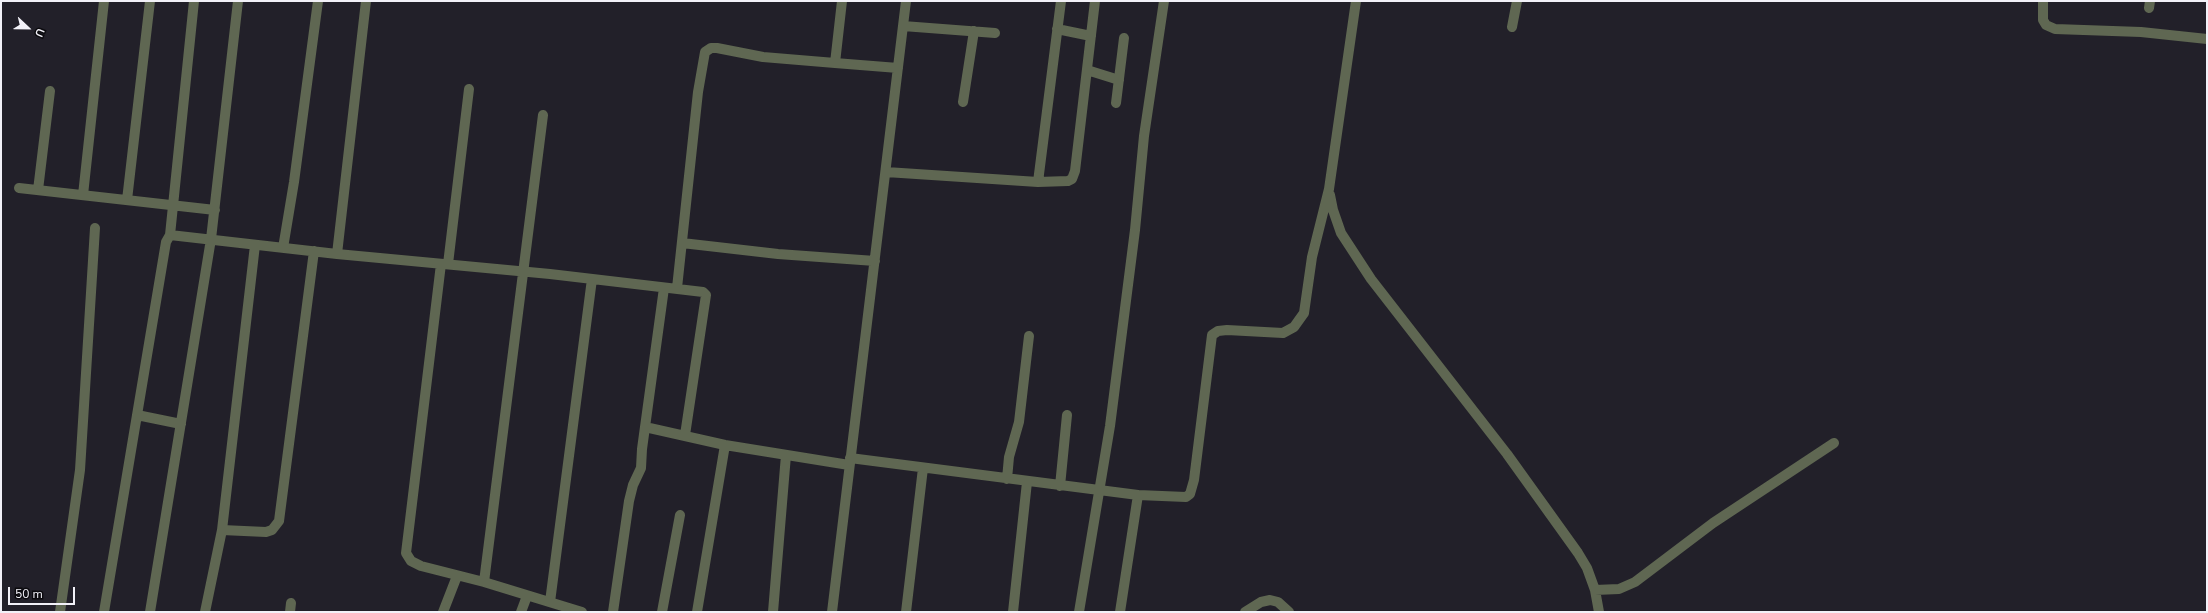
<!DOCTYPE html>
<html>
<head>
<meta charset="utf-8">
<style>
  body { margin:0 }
  #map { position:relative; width:2208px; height:613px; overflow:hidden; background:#222029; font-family:"Nunito Sans",sans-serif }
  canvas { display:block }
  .frame { position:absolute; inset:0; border:2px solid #f2f1f8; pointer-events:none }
  .north { position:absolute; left:8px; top:8px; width:40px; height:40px; -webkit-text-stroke:3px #0b0a0e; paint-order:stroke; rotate:112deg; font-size:11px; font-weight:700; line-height:16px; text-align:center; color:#f2f1f8 }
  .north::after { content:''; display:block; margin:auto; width:14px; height:18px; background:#f2f1f8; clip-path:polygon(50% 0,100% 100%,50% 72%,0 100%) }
  .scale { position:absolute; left:8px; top:587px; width:67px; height:18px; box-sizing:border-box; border:2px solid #f2f1f8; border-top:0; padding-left:5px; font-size:12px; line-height:14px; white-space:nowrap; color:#f2f1f8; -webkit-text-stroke:3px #0b0a0e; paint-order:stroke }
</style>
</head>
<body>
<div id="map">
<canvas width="2208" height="613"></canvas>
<div class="frame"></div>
<div class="north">U</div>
<div class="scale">50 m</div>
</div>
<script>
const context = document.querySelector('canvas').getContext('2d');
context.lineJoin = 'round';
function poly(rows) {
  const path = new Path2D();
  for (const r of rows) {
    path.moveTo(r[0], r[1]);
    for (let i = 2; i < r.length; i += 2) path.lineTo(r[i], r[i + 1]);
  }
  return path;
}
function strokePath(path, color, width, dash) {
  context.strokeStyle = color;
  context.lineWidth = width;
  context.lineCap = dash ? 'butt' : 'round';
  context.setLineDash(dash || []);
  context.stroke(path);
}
strokePath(poly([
  [842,1,835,63,898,68],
  [2043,1,2043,20,2046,25,2055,29,2141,32,2207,39],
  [2149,8,2150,1],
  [903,26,995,33],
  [1512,27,1517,1],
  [1057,29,1091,36],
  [1087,70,1119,80],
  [963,102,974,31],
  [1116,103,1124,38],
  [886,172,1038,182,1068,181,1072,179,1075,171,1095,1],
  [1038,182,1061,1],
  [19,188,215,210],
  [38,190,50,91],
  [83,195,104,1],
  [1330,195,1333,210,1341,233,1371,279,1507,454,1578,553,1587,568,1595,590,1599,612],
  [127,200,150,1],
  [170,235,194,1],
  [682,243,778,254,875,261],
  [283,248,294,182,318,1],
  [337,254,366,1],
  [441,264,406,553,411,561,421,566,484,582,543,115],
  [448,264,469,89],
  [677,288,698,92,705,52,711,48,717,48,763,57,835,63],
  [137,415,181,424],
  [645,427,725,445,849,465],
  [850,458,1138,495,1186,497,1190,494,1194,480,1212,335,1218,331,1227,330,1283,333,1294,327,1304,313,1312,257,1329,189,1356,1],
  [1007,479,1009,457,1019,422,1029,336],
  [1060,486,1067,415],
  [222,530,266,532,272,530,279,521,314,251],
  [484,582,582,612],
  [1595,590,1619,589,1635,582,1713,523,1834,443],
  [550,602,592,279],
  [60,612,80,470,95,228],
  [104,612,166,242,170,235,337,254,550,274,703,292,706,295,685,435],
  [150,612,211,239,238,1],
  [205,612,222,530,255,245],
  [290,612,291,603],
  [443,612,457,576],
  [521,612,527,596],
  [613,612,629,501,633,485,641,468,642,449,664,288],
  [662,612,680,515],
  [697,612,725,445],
  [773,612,786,455],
  [832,612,906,1],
  [906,612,923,468],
  [1013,612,1027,482],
  [1079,612,1110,426,1135,230,1144,136,1164,1],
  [1120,612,1138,495],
  [1245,612,1261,602,1270,600,1278,602,1289,612]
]), '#5f6752', 10);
</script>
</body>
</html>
